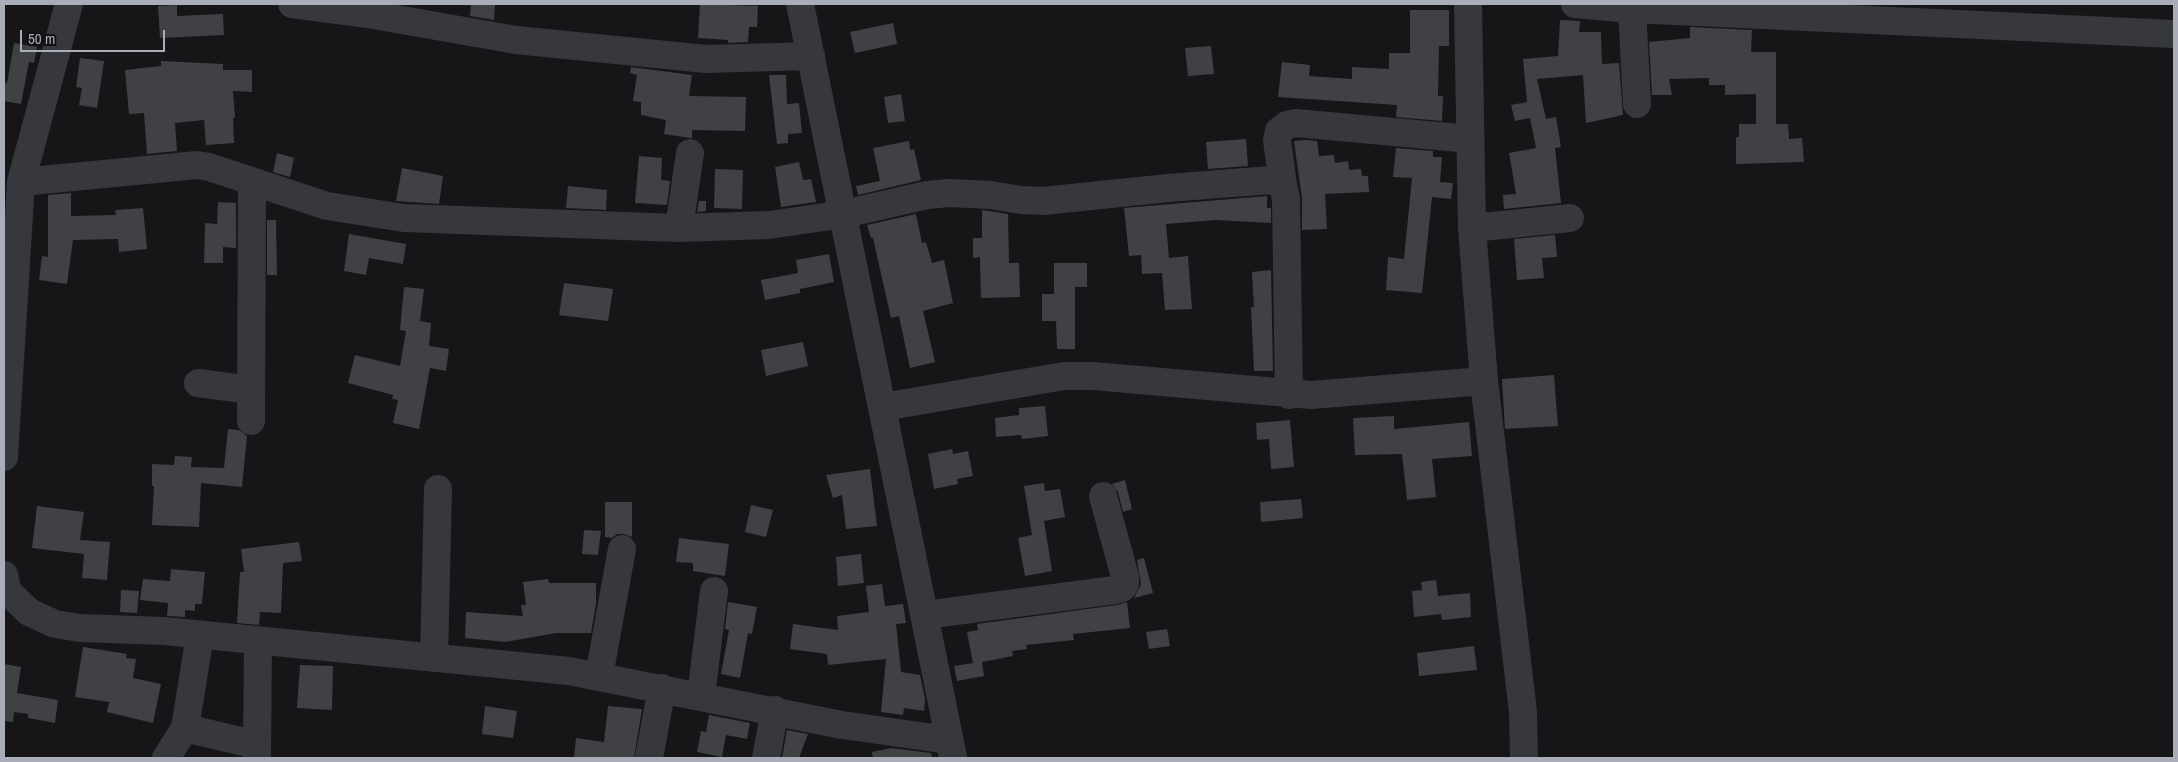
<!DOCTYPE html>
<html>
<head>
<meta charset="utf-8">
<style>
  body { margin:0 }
  #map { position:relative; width:2178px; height:762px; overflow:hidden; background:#161618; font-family:"Archivo Narrow",sans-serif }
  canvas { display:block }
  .frame { position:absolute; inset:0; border:5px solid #a8adb8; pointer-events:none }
  .scale { position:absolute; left:20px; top:30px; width:145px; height:22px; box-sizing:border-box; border:2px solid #a8adb8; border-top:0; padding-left:6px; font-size:15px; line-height:18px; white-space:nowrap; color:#a8adb8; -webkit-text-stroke:4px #111113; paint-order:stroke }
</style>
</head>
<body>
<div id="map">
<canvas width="2178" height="762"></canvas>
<div class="frame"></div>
<div class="scale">50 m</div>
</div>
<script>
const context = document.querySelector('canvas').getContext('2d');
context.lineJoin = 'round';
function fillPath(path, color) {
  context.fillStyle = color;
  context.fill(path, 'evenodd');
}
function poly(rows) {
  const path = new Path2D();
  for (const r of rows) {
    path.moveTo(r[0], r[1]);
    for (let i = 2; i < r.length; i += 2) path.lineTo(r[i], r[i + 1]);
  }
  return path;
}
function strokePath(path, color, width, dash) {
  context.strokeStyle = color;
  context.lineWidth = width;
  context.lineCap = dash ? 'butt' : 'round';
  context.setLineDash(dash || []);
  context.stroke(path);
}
fillPath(poly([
  [471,4,495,4,494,20,470,16],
  [700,4,758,6,757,27,749,27,748,42,728,43,728,40,698,38],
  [177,5,177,16,223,14,224,35,160,38,158,6],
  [1410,10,1449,10,1449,46,1439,46,1438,96,1443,96,1442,121,1396,117,1397,105,1278,97,1282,62,1310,65,1309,76,1352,79,1352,67,1389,69,1389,53,1410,53],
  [1560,20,1580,21,1579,32,1601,32,1602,64,1619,63,1623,115,1586,123,1583,75,1537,79,1546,119,1556,117,1561,147,1555,148,1561,203,1504,209,1503,195,1516,194,1509,153,1536,148,1530,118,1515,121,1511,105,1527,102,1523,59,1558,56],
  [893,23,897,44,855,53,850,32],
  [1690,27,1752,30,1751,52,1776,52,1776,124,1788,124,1789,139,1802,138,1804,162,1736,164,1736,137,1739,137,1739,124,1756,124,1756,94,1725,95,1725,85,1709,85,1709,78,1669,79,1672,95,1652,95,1649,42,1690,38],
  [14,43,37,47,34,63,29,62,21,104,4,101,4,82,7,83],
  [1211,46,1214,74,1188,76,1185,48],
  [80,58,104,61,97,108,79,105,82,88,76,87],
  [161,61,223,64,223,70,252,70,252,92,233,91,235,118,233,118,234,143,206,145,204,120,175,123,177,151,147,154,144,113,129,114,125,70,161,66],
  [631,67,692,75,689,96,746,97,745,131,692,130,692,138,690,138,664,134,666,120,641,115,641,102,633,101,637,75,630,73],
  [769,75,786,75,787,104,799,103,802,133,788,134,788,143,777,144],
  [901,94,905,121,888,123,884,97],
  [1246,139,1248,166,1208,169,1206,142],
  [1306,140,1317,141,1319,156,1334,155,1335,163,1348,161,1349,170,1361,169,1362,176,1368,176,1369,192,1325,194,1327,229,1302,230,1302,199,1294,141],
  [909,141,910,150,914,149,921,180,858,195,856,186,880,181,873,148],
  [1396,148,1433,151,1433,157,1442,157,1440,182,1453,183,1451,199,1432,197,1422,293,1386,290,1388,257,1404,259,1412,178,1393,177],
  [277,153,294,158,290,177,273,172],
  [639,156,662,158,661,180,670,181,667,205,635,203],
  [799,162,803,180,811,179,816,202,781,207,775,167],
  [402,168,443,176,439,204,396,201],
  [715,169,743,170,742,209,714,208],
  [568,186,607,190,606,210,566,208],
  [71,193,71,216,116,215,115,210,143,208,147,249,119,252,118,239,73,240,67,284,39,280,42,256,48,257,48,195],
  [1267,196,1267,208,1271,208,1271,223,1216,220,1166,224,1169,258,1188,256,1192,309,1165,310,1162,273,1142,274,1141,255,1129,256,1124,208],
  [699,201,706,201,706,211,697,212],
  [218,202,236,203,236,248,223,247,223,263,204,263,205,223,217,224],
  [982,210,1008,214,1009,263,1019,263,1020,297,981,298,980,257,973,258,973,238,982,238],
  [916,214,922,243,926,242,932,263,944,260,953,303,923,311,935,362,910,368,899,316,891,318,873,238,871,238,867,225],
  [267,220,276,220,277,275,267,275],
  [349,234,406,244,403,264,369,258,366,275,344,271],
  [1555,235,1557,257,1542,258,1544,278,1517,280,1514,239],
  [829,254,834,282,800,289,800,293,765,300,761,280,798,273,796,260],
  [1054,263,1087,263,1087,287,1075,287,1075,349,1057,349,1056,321,1042,321,1042,294,1054,294],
  [1271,270,1273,371,1254,371,1251,307,1254,307,1252,272],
  [564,283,613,289,608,321,559,315],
  [404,287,424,289,420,321,431,323,429,346,449,349,446,371,430,368,419,429,393,423,398,400,392,399,393,395,348,383,355,355,400,366,406,331,400,330],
  [803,342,808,366,766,376,761,350],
  [1554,375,1558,426,1505,429,1502,379],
  [1045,406,1048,436,1022,439,1021,435,996,437,995,418,1019,415,1019,408],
  [1394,416,1394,429,1469,422,1472,456,1432,459,1436,497,1407,500,1402,454,1355,455,1353,418],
  [1290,420,1294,467,1271,469,1269,439,1257,440,1256,423],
  [228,429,239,430,247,436,242,487,201,483,199,527,152,525,154,486,152,486,152,464,174,465,175,456,192,457,191,467,224,468],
  [952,449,953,454,968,451,973,476,957,479,958,484,934,489,928,454],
  [870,469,877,526,846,529,842,495,833,498,826,475],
  [1125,480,1132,509,1123,512,1118,492,1112,484],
  [1044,483,1045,491,1060,489,1065,517,1044,521,1052,571,1025,576,1018,538,1032,535,1024,486],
  [1301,499,1303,518,1261,522,1260,502],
  [605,502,632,502,632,537,624,534,617,534,612,538,605,537],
  [751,505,773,510,766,537,745,532],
  [37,506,84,512,80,540,110,542,107,580,82,578,84,554,32,548],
  [584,530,601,531,598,555,582,554],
  [679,538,729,544,725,576,693,571,693,563,676,562],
  [299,542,302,561,283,563,281,613,260,612,259,625,237,623,240,572,244,572,241,549],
  [861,554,864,583,838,586,836,557],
  [1144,558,1153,593,1134,598,1141,584,1137,560],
  [171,569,205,572,202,604,195,604,195,611,185,610,185,617,167,616,168,603,140,600,143,579,170,581],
  [548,579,549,583,596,583,596,604,591,633,556,633,505,642,465,638,466,612,523,616,521,605,526,605,523,582],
  [1436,580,1438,596,1470,593,1471,617,1442,620,1441,614,1414,617,1412,591,1422,590,1421,582],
  [882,584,885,606,903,604,906,623,896,624,901,672,920,675,925,699,924,711,904,708,903,715,881,712,886,659,828,665,827,654,790,649,793,624,838,630,837,616,869,612,866,586],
  [121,590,139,591,137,613,120,612],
  [728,602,757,607,752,634,748,633,740,678,721,674,729,630,725,629],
  [1127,602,1130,628,1073,634,1074,640,1026,645,1027,649,1012,651,1013,656,982,662,984,676,957,681,954,666,973,663,967,632,978,630,977,624,1117,605],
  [1167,629,1170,646,1149,649,1146,632],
  [1474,646,1477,670,1419,676,1417,653],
  [83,647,127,654,126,658,136,659,133,678,161,684,153,723,107,712,109,702,75,697],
  [4,664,21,667,17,693,58,700,55,723,28,718,28,714,14,712,13,722,4,721],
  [300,665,333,666,332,710,297,708],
  [485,706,517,711,513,738,482,734],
  [608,706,642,709,634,758,574,758,576,738,604,742],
  [709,715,750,723,747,739,726,735,722,757,697,752,701,731,706,732],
  [787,730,808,734,799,758,782,758],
  [891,748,931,753,932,758,873,758,872,752]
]), '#404145');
strokePath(poly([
  [292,4,368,14,516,40,706,59,811,56],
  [800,4,953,757],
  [1468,4,1472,228,1484,381,1523,712,1524,758],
  [1575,4,1632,9,2174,34],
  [1632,9,1637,104],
  [21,182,197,165,209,167,327,206,404,218,679,228,769,225,844,214,927,195,949,193,991,195,1021,200,1043,201,1168,188,1271,180,1283,185,1286,199,1289,395],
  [1283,185,1277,140,1279,131,1287,125,1296,123,1470,139],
  [679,228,690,153],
  [1472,228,1570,218],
  [198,383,251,390],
  [883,407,1064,376,1093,376,1311,395,1484,381],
  [251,421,252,182],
  [4,457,21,182,69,4],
  [4,575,8,592,29,612,55,624,80,628,164,631,569,671,842,725,949,740],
  [925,615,1115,590,1122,588,1125,584,1125,577,1103,496],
  [434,658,438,489],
  [599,676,622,549],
  [701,696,714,591],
  [185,728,257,745],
  [166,758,185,728,200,635],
  [257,758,258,641],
  [649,758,662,688],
  [766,758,775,710]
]), '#37383d', 28);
</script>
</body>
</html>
